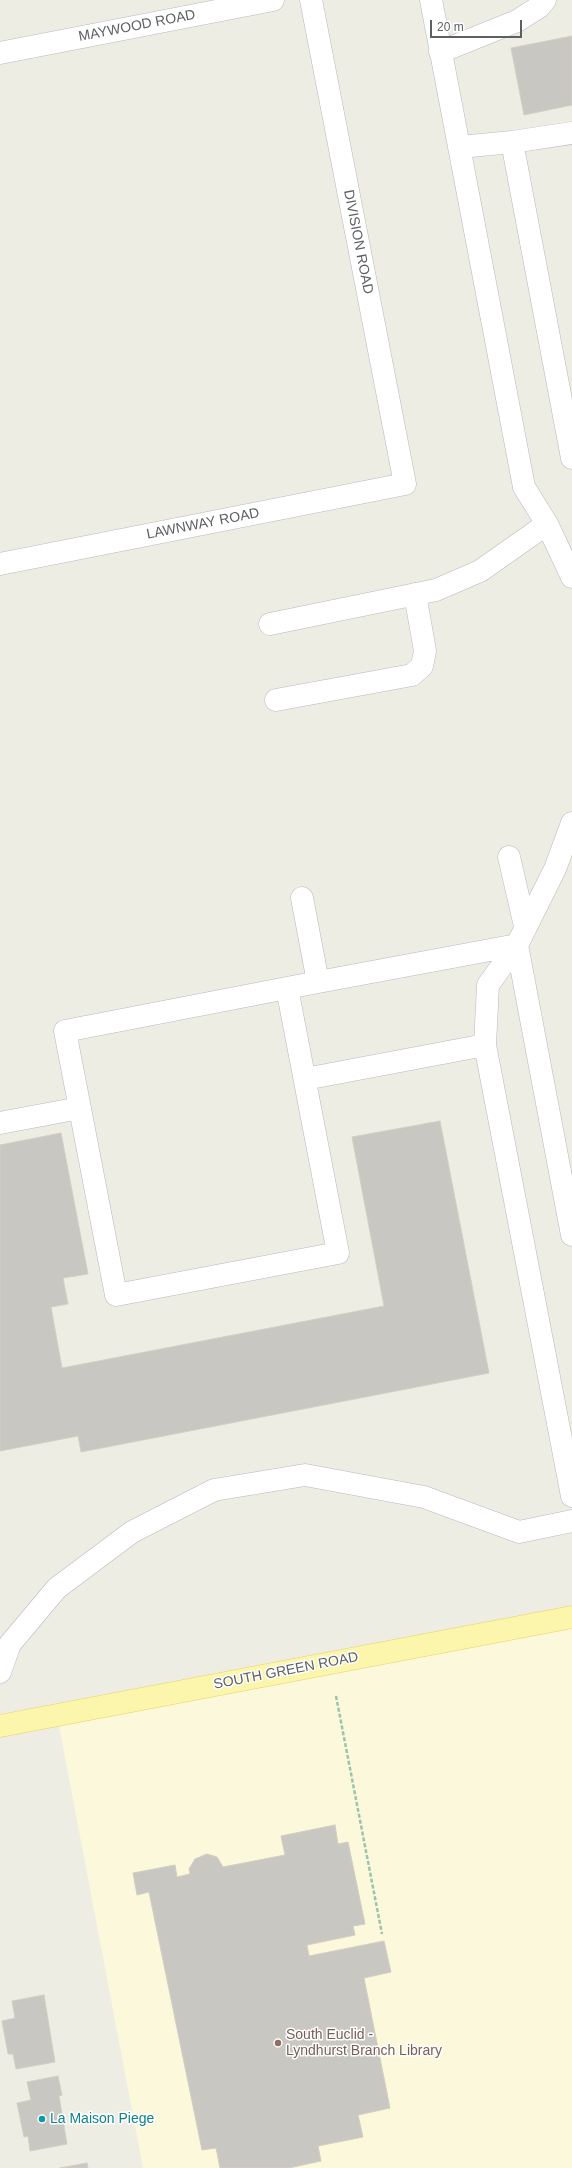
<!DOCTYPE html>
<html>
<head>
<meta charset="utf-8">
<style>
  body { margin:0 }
  #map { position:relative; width:572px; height:2168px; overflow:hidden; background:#eeede4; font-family:Arial,sans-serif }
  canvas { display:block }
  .scale { position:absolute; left:430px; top:20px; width:92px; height:18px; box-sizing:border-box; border:2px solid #5c5f64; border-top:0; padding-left:5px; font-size:12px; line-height:14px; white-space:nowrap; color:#5c5f64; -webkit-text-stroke:3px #fff; paint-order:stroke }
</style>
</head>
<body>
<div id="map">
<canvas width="572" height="2168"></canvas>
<div class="scale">20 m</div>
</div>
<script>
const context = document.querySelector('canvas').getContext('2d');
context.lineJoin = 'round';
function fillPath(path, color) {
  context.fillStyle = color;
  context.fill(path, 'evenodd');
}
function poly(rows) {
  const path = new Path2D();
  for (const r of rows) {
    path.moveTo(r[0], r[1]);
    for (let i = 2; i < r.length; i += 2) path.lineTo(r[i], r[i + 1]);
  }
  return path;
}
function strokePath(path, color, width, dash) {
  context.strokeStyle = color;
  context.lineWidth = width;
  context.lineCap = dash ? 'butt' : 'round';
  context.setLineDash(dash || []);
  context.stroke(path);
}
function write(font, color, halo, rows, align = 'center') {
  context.font = font + ' Arial,sans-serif';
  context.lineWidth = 3;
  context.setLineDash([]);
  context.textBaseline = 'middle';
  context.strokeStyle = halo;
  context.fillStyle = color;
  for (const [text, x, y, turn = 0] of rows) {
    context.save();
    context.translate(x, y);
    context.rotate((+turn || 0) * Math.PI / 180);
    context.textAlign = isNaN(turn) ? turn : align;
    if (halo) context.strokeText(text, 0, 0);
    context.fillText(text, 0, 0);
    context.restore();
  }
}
fillPath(poly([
  [572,1617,572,2168,143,2168,57,1715]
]), '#fcf8db');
const building = poly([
  [572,36,572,105,524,115,511,48,572,36],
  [440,1121,489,1373,81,1452,78,1436,0,1451,0,1145,61,1133,88,1274,63,1278,68,1304,51,1307,62,1368,384,1306,352,1137,440,1121],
  [335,1825,338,1844,348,1842,365,1924,353,1926,355,1935,307,1945,309,1956,384,1941,391,1972,364,1978,390,2108,358,2115,363,2137,318,2146,321,2161,289,2168,220,2168,216,2148,202,2150,149,1892,137,1895,133,1873,175,1865,177,1877,190,1874,189,1869,195,1859,207,1854,217,1857,223,1867,285,1855,281,1836,335,1825],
  [44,1995,55,2062,16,2069,13,2054,8,2054,2,2021,15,2018,12,2001,44,1995],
  [58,2076,62,2095,59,2096,67,2144,30,2151,28,2136,24,2137,17,2103,31,2100,27,2082,58,2076],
  [87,2163,88,2168,60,2168,87,2163]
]);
fillPath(building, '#c9c7c1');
strokePath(building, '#d2cfc3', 1);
const minor = poly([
  [431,0,524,487,547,524,572,577],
  [440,52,517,21,539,7,545,0],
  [0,53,273,0],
  [572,133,512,142,572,458],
  [460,147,512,142],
  [0,564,405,484,311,0],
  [270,624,436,590,480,571,547,524],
  [276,700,412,675,422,666,425,651,415,594],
  [572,823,555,869,517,945,488,985,485,1045,572,1496],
  [509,857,525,926],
  [517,945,572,1235],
  [318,982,517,945],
  [287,988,338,1253,116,1295,65,1031,318,982,302,898],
  [305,1079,485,1045],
  [0,1123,80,1108],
  [0,1672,10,1644,57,1588,132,1532,214,1490,305,1475,424,1497,519,1532,572,1521]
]);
const major = poly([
  [0,1726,572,1617]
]);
strokePath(minor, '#b6b9bd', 23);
strokePath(major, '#ead161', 23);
strokePath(poly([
  [336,1696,382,1934]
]), '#9cc4ab', 2.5, [4, 2]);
strokePath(minor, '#fff', 22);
strokePath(major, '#fbf6ac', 22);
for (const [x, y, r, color] of [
  [278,2043,4,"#8d6e63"],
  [42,2119,4,"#0f9aa8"]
]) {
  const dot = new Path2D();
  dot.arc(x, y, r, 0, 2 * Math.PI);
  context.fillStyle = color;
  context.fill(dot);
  strokePath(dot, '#fff', 1.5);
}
write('14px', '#5c5f64', '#fff', [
  ["MAYWOOD ROAD",137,26,-11],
  ["DIVISION ROAD",358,242,79],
  ["LAWNWAY ROAD",203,524,-11],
  ["SOUTH GREEN ROAD",286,1671,-11]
]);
write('14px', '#785e54', '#fff', [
  ["South Euclid -",286,2035],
  ["Lyndhurst Branch Library",286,2051]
], 'left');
write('14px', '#0d838f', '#fff', [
  ["La Maison Piege",50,2119]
], 'left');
</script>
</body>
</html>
